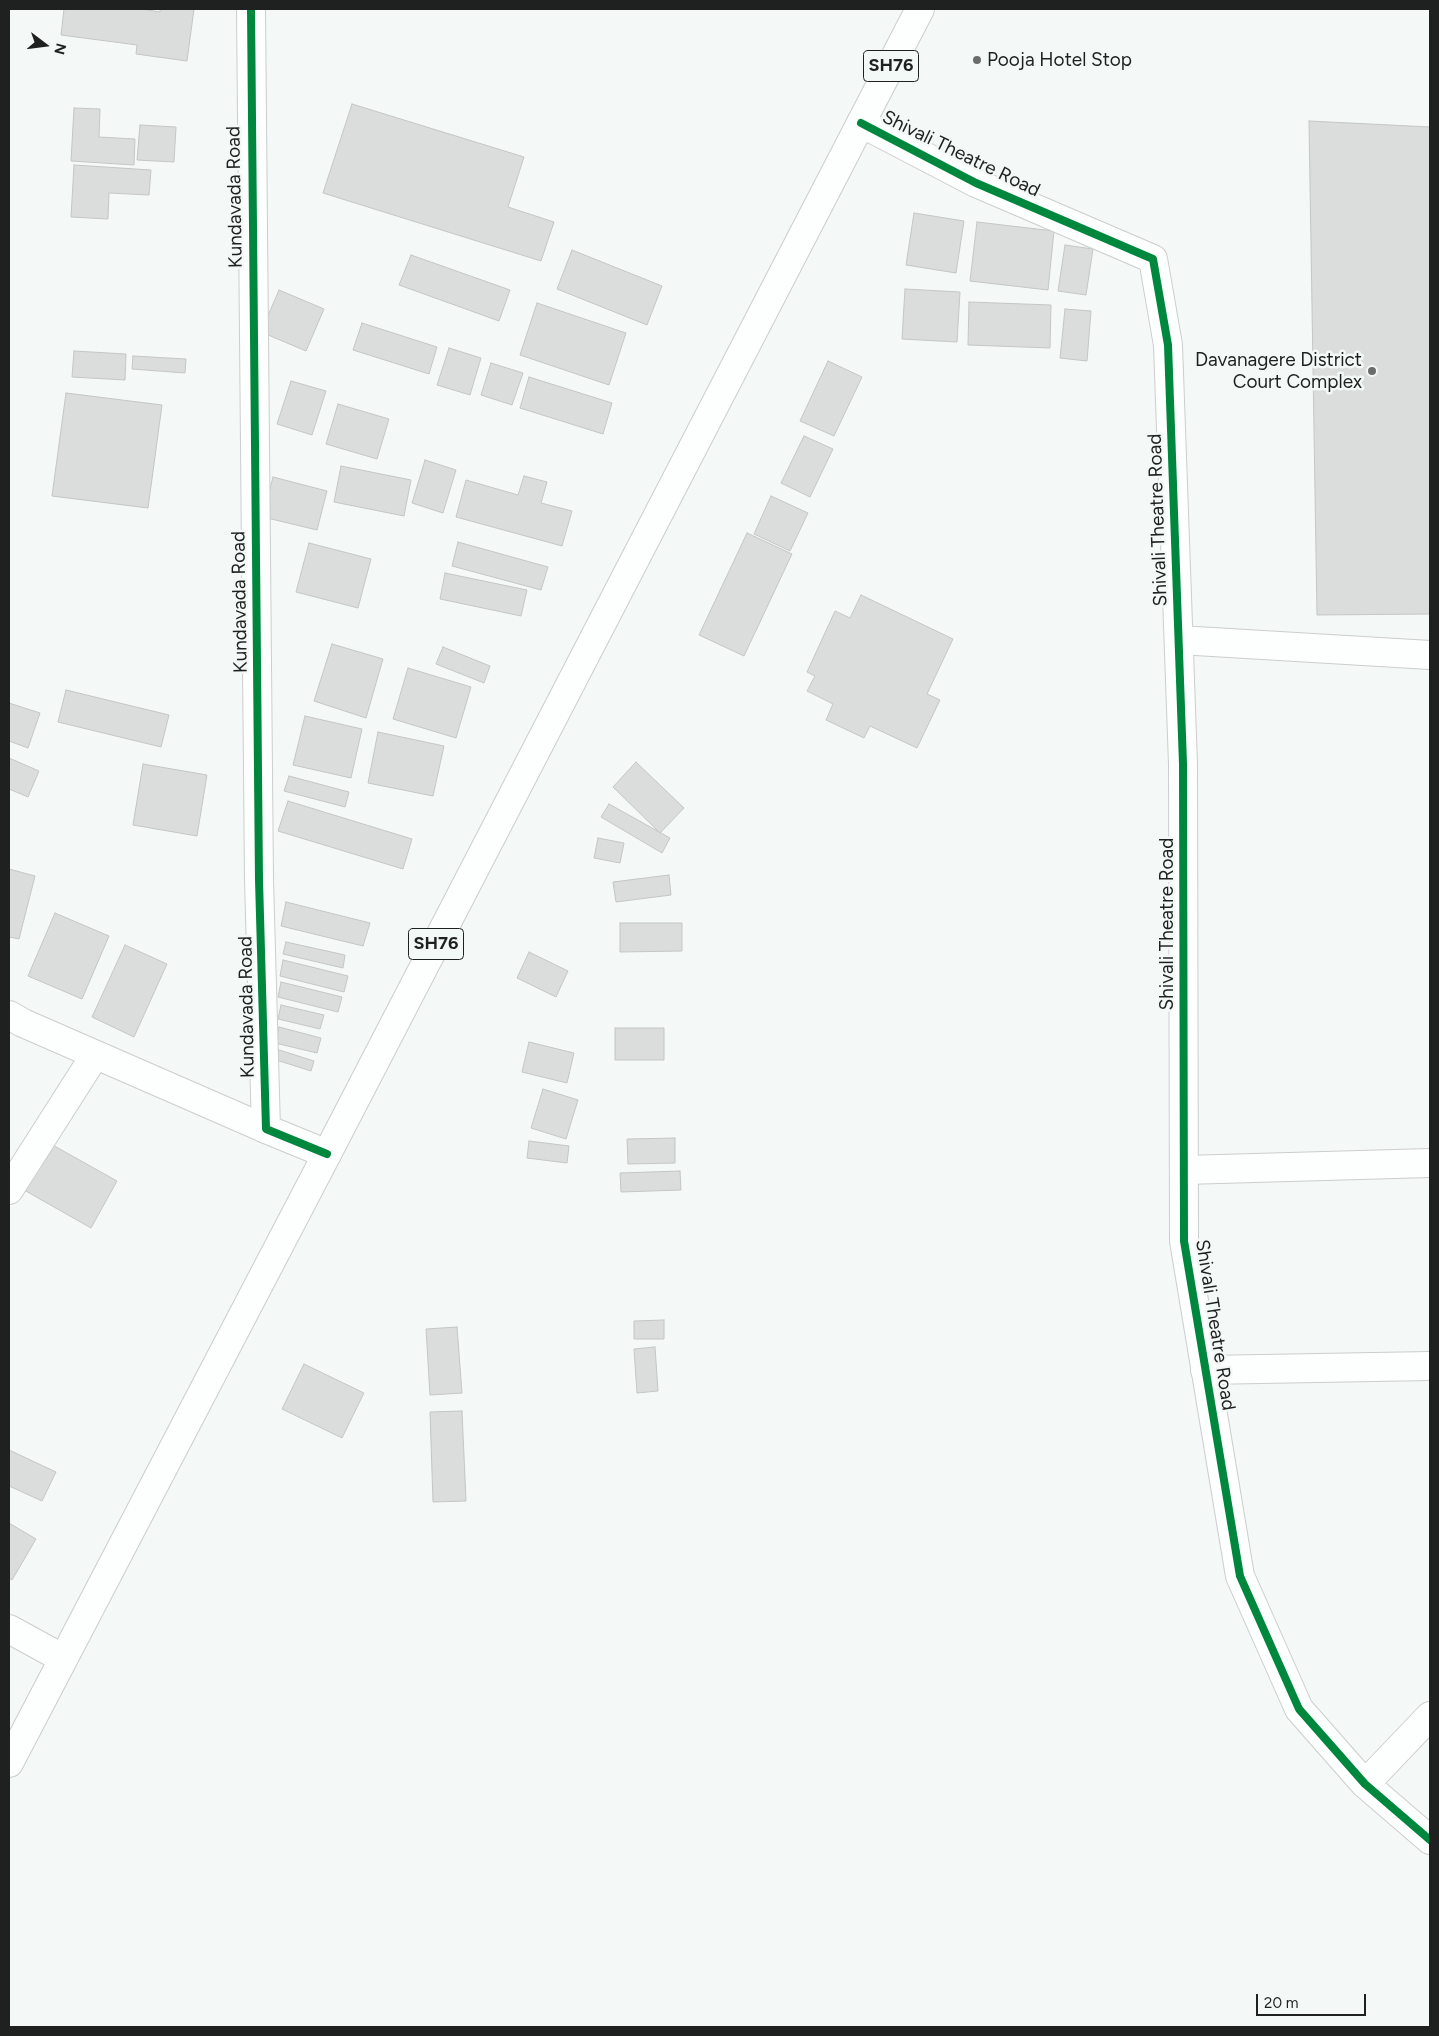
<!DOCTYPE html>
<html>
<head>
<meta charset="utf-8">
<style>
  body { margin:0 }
  #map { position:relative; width:1439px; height:2036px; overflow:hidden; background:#f4f8f6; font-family:Figtree,sans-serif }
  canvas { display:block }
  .frame { position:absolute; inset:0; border:10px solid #1f2120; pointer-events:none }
  .north { position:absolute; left:20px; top:20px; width:50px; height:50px; -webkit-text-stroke:4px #f3f9f6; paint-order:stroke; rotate:105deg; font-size:14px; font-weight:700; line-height:20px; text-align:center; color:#1f2120 }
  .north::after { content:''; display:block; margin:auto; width:18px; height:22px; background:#1f2120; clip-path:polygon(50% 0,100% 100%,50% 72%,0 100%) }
  .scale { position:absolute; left:1256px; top:1994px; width:110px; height:22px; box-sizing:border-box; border:2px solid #1f2120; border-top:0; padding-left:6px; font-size:15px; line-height:18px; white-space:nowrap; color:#1f2120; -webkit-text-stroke:4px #f3f9f6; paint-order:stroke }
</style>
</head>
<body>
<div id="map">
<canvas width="1439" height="2036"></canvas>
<div class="frame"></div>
<div class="north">N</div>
<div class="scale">20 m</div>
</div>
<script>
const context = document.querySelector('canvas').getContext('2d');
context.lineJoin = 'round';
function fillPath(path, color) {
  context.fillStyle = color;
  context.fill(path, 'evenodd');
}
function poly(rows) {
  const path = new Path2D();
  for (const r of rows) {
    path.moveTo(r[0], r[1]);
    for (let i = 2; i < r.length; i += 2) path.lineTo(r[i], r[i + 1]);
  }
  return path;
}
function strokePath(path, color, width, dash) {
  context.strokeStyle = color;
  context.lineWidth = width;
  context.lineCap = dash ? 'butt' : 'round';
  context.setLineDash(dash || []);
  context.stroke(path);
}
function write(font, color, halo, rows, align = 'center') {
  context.font = font + ' Figtree,sans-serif';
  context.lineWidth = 5;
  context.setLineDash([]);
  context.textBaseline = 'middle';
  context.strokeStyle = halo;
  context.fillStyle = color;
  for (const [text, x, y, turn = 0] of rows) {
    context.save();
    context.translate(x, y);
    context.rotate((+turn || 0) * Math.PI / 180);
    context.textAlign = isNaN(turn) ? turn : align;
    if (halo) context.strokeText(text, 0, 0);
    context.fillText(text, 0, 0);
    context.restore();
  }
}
const building = poly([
  [64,9,142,9,160,12,160,9,194,9,187,61,136,54,137,45,61,35,64,9],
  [352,104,524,157,508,207,554,222,541,261,323,193,352,104],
  [74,108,100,109,99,137,135,139,134,165,71,161,74,108],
  [1309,121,1430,127,1430,614,1317,615,1309,121],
  [140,125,176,127,174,162,137,160,140,125],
  [74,165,151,170,149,195,109,193,108,219,71,217,74,165],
  [914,213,964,221,956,273,906,265,914,213],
  [977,222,1054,231,1048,290,970,281,977,222],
  [1065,245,1093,249,1086,295,1058,291,1065,245],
  [572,250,662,286,647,325,557,289,572,250],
  [411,255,510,290,499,321,399,285,411,255],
  [905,289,960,292,957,342,902,339,905,289],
  [279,290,324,309,306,351,261,332,279,290],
  [969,302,1051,305,1050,348,968,345,969,302],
  [537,303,626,333,609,385,520,355,537,303],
  [1065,309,1091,311,1087,361,1060,358,1065,309],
  [362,323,437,347,429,374,353,350,362,323],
  [449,348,481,358,470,395,437,385,449,348],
  [74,351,126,354,125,380,72,377,74,351],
  [133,356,186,359,185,373,132,369,133,356],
  [828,361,862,377,834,436,800,421,828,361],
  [491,363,523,373,512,405,481,395,491,363],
  [529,377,612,403,603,434,520,408,529,377],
  [291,381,326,391,312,435,277,424,291,381],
  [66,393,162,405,148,508,52,496,66,393],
  [338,404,389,419,377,459,326,444,338,404],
  [804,436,833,449,810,497,781,483,804,436],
  [425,460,456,470,443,513,412,503,425,460],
  [341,466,411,480,404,516,334,502,341,466],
  [524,476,547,482,541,503,572,511,562,546,456,517,466,480,518,495,524,476],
  [273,477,327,491,317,530,263,517,273,477],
  [771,496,808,513,790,551,754,534,771,496],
  [747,533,792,554,744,656,699,635,747,533],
  [458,542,548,567,541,590,452,566,458,542],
  [309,543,371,559,358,608,296,592,309,543],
  [445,573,527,590,521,616,440,599,445,573],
  [861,595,953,639,927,694,940,700,917,748,870,726,864,738,826,720,833,704,807,691,815,676,807,672,835,611,850,618,861,595],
  [332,644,383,659,366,718,314,701,332,644],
  [443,647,490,666,484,683,436,664,443,647],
  [408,668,471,687,456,738,393,719,408,668],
  [66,690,169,715,161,747,58,722,66,690],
  [9,703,40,713,28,748,9,741,9,703],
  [305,716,362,729,351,778,293,765,305,716],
  [378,732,444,746,433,796,368,783,378,732],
  [9,758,39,771,28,797,9,789,9,758],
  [636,762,684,808,660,833,613,787,636,762],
  [143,764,207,775,197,836,133,825,143,764],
  [289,776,349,792,345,807,284,791,289,776],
  [288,801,412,839,403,869,278,831,288,801],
  [609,804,670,838,662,853,601,817,609,804],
  [598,838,624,843,620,863,594,858,598,838],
  [9,869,35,876,19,939,9,937,9,869],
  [669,875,671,895,616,902,613,882,669,875],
  [286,902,370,923,363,946,281,926,286,902],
  [55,913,109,936,82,999,28,976,55,913],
  [620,923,682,923,682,951,620,952,620,923],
  [286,942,345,955,343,968,283,954,286,942],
  [125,945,167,964,134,1037,92,1017,125,945],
  [529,952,568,971,556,997,517,978,529,952],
  [283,960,348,976,344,992,280,976,283,960],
  [281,982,342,997,338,1012,278,997,281,982],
  [281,1005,324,1015,320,1029,278,1019,281,1005],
  [279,1027,321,1038,317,1053,275,1043,279,1027],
  [615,1028,664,1028,664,1060,615,1060,615,1028],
  [529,1042,574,1053,567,1083,522,1072,529,1042],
  [273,1048,314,1061,311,1071,270,1058,273,1048],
  [543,1089,578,1100,566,1139,531,1128,543,1089],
  [675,1138,675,1163,628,1164,627,1139,675,1138],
  [529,1141,569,1146,567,1163,527,1158,529,1141],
  [49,1143,117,1181,91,1228,24,1190,49,1143],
  [680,1171,681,1190,621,1192,620,1173,680,1171],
  [664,1320,664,1339,634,1339,634,1321,664,1320],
  [457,1327,462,1393,430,1395,426,1329,457,1327],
  [655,1347,658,1391,637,1393,634,1349,655,1347],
  [304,1364,364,1393,342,1438,282,1409,304,1364],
  [462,1411,466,1501,433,1502,430,1412,462,1411],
  [9,1450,56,1472,42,1501,9,1486,9,1450],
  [9,1523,36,1539,12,1580,9,1578,9,1523]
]);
fillPath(building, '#dadddc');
strokePath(building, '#c3c6c5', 1);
const street = poly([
  [1179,640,1430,655],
  [9,1015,23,1023,266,1129],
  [1184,1170,1430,1163],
  [9,1190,95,1055],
  [1205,1370,1430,1366],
  [9,1629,62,1658]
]);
const secondary = poly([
  [251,9,259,880,266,1129,327,1154],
  [861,123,976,183,1153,259,1168,345,1183,764,1184,1241,1240,1576,1299,1709,1365,1784,1430,1840],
  [1365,1784,1430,1716]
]);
const primary = poly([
  [9,1763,327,1154,920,9]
]);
strokePath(street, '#cbcecc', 30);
strokePath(secondary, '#cbcecc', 30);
strokePath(primary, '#cbcecc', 30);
strokePath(street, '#fdfefe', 28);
strokePath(secondary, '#fdfefe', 28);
strokePath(primary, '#fdfefe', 28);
strokePath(poly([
  [251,9,259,880,266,1129,327,1154],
  [861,123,976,183,1153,259,1168,345,1183,764,1184,1241,1240,1576,1299,1709,1365,1784,1430,1840]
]), '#00873e', 8);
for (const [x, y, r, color] of [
  [977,60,5,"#6a6c6b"],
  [1372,371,5,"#6a6c6b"]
]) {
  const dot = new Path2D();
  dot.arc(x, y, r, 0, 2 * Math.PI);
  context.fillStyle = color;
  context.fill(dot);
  strokePath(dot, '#f3f9f6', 2);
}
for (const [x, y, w] of [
  [891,66,55],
  [436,944,55]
]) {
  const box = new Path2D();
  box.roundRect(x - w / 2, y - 15.5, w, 31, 4);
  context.fillStyle = '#f3f9f6';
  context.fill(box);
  strokePath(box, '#1f2120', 1);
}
write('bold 18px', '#1f2120', null, [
  ["SH76",891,66],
  ["SH76",436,944]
]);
write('19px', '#1f2120', '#f3f9f6', [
  ["Pooja Hotel Stop",987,60],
  ["Davanagere District",1362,360,"right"],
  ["Court Complex",1362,382,"right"]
], 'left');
write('19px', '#1f2120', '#f3f9f6', [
  ["Shivali Theatre Road",961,154,26],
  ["Kundavada Road",235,197,-91],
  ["Shivali Theatre Road",1158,520,-92],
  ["Kundavada Road",240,602,-91],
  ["Shivali Theatre Road",1167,924,-90],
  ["Kundavada Road",247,1007,-91],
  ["Shivali Theatre Road",1215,1325,81]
]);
</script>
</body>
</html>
